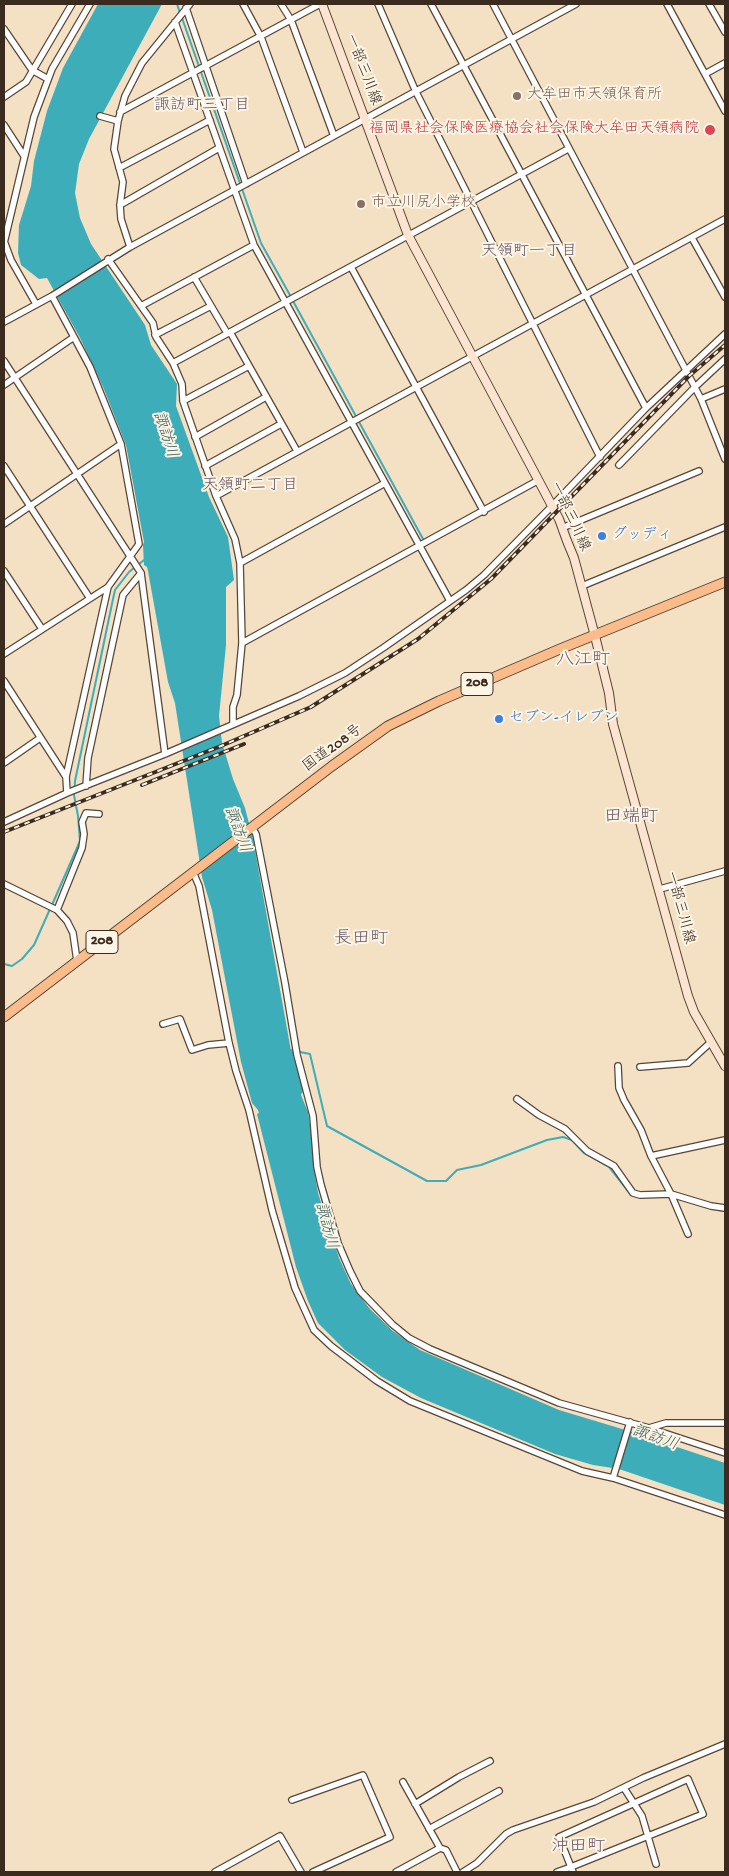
<!DOCTYPE html>
<html>
<head>
<meta charset="utf-8">
<style>
  body { margin:0 }
  #map { position:relative; width:729px; height:1876px; overflow:hidden; background:#f4e0c3; font-family:"Gochi Hand",sans-serif }
  canvas { display:block }
  .frame { position:absolute; inset:0; border:5px solid #3b2a1e; pointer-events:none }
</style>
</head>
<body>
<div id="map">
<canvas width="729" height="1876"></canvas>
<div class="frame"></div>
</div>
<script>
const context = document.querySelector('canvas').getContext('2d');
context.lineJoin = 'round';
function fillPath(path, color) {
  context.fillStyle = color;
  context.fill(path, 'evenodd');
}
function poly(rows) {
  const path = new Path2D();
  for (const r of rows) {
    path.moveTo(r[0], r[1]);
    for (let i = 2; i < r.length; i += 2) path.lineTo(r[i], r[i + 1]);
  }
  return path;
}
function strokePath(path, color, width, dash) {
  context.strokeStyle = color;
  context.lineWidth = width;
  context.lineCap = dash ? 'butt' : 'round';
  context.setLineDash(dash || []);
  context.stroke(path);
}
function write(font, color, halo, rows, align = 'center') {
  context.font = font + ' "Gochi Hand","Klee One",sans-serif';
  context.lineWidth = 4;
  context.setLineDash([]);
  context.textBaseline = 'middle';
  context.strokeStyle = halo;
  context.fillStyle = color;
  for (const [text, x, y, turn = 0] of rows) {
    context.save();
    context.translate(x, y);
    context.rotate((+turn || 0) * Math.PI / 180);
    context.textAlign = isNaN(turn) ? turn : align;
    if (halo) context.strokeText(text, 0, 0);
    context.fillText(text, 0, 0);
    context.restore();
  }
}
fillPath(poly([
  [98,4,162,4,89,139,79,164,75,193,80,218,91,244,145,325,151,345,177,384,176,406,209,497,228,537,234,580,226,587,226,645,219,716,222,743,233,779,245,808,253,839,291,1051,294,1052,293,1055,304,1089,301,1095,308,1112,313,1143,313,1163,318,1193,339,1258,351,1284,370,1309,393,1331,420,1350,559,1410,632,1432,725,1463,725,1505,619,1469,593,1465,555,1454,421,1398,382,1377,345,1350,318,1323,308,1301,296,1267,257,1114,259,1113,258,1110,252,1103,241,1062,212,910,202,877,175,703,168,682,148,571,147,567,144,565,143,545,144,542,126,445,103,387,80,338,47,278,39,279,21,265,18,253,19,225,31,186,34,161,47,111,63,68]
]), '#3dadba');
strokePath(poly([
  [177,4,180,13],
  [182,18,261,243,291,297],
  [293,301,423,539],
  [52,905,80,841,78,816,74,795,75,781,113,599,115,590,129,572,144,560],
  [4,964,12,966,22,959,34,945,50,909],
  [290,1050,310,1054,327,1126,427,1181,446,1181,457,1170,481,1165,547,1140,563,1137,572,1140,584,1153,609,1167,631,1195],
  [718,1210,725,1211]
]), '#3dadba', 2);
const minor = poly([
  [243,4,261,37,303,152],
  [281,4,291,20,334,136],
  [378,4,416,92,600,457],
  [431,4,646,408],
  [493,4,689,376,701,399,725,459],
  [667,4,725,111],
  [709,4,725,32],
  [186,8,246,184],
  [175,22,254,245,450,601],
  [4,29,32,70,48,79],
  [705,74,725,63],
  [4,97,26,82,72,4],
  [120,112,320,4],
  [100,116,118,121],
  [4,125,24,156],
  [119,168,210,120],
  [120,205,219,148],
  [692,238,725,297],
  [4,241,11,260,36,304],
  [4,243,34,117,52,69,90,4],
  [130,247,121,219,120,205,123,182,114,149,118,121,125,96,142,63,190,4],
  [108,259,153,323,156,337,173,363,182,384,183,401,216,496,235,539,240,563,242,643,237,695,233,707,233,724],
  [351,267,484,512],
  [194,277,227,333],
  [52,296,90,367,121,444,139,544,108,587,66,777,67,793],
  [141,306,254,245],
  [4,322,52,296,130,247,576,4],
  [230,332,297,451],
  [155,335,211,306],
  [4,361,141,573,165,754],
  [173,363,568,149],
  [4,385,74,337],
  [701,399,725,389],
  [183,401,249,366],
  [195,437,266,397],
  [619,465,695,387,725,359],
  [4,466,89,597],
  [205,466,281,424],
  [216,496,725,219],
  [4,524,121,444],
  [562,528,699,471],
  [240,563,385,483],
  [4,571,42,629],
  [582,586,725,527],
  [242,643,537,481],
  [4,654,108,587],
  [4,681,66,777],
  [4,763,40,738],
  [86,786,88,758,123,595,141,573],
  [4,822,67,793,165,754,299,696,345,673,383,648,466,590,484,575,551,507,646,408,725,334],
  [252,827,256,834,285,983,297,1055,313,1116,317,1167,321,1185,338,1243,350,1271,360,1291,392,1324,409,1338,430,1349,559,1403,649,1428,725,1453],
  [193,872,199,886,229,1043,236,1071,249,1110,272,1210,295,1288,314,1330,331,1346,377,1381,410,1401,582,1471,613,1478,725,1515],
  [4,884,57,910,67,921,73,933,77,961],
  [660,889,725,871],
  [57,910,82,848,84,834,82,822,86,813,99,814],
  [163,1024,180,1019,192,1050,208,1045,229,1043],
  [618,1066,619,1088,624,1100,641,1130,651,1156,671,1194,688,1234],
  [640,1067,688,1063,711,1042],
  [517,1099,539,1115,565,1129,587,1151,614,1166,633,1193,640,1195,671,1194,711,1206,725,1208],
  [651,1156,725,1140],
  [649,1428,666,1423,725,1423],
  [613,1478,630,1422],
  [688,1779,703,1814,571,1867,559,1837,688,1779],
  [403,1782,440,1848],
  [624,1788,642,1816,656,1864],
  [292,1800,363,1775,390,1837,313,1872],
  [415,1804,459,1777,490,1761],
  [429,1829,499,1791],
  [215,1872,280,1836,301,1872],
  [396,1872,440,1848,446,1850,457,1872],
  [463,1872,477,1863,506,1834,513,1830,594,1802,643,1778,725,1744],
  [557,1872,571,1867,573,1872]
]);
const secondary = poly([
  [322,4,408,235,559,519,567,541,574,558,595,636,609,693,613,724,688,996,694,1012,725,1066]
]);
const trunk = poly([
  [4,1017,332,766,388,726,439,701,560,649,725,582]
]);
strokePath(minor, '#574537', 8);
strokePath(secondary, '#574537', 10);
strokePath(trunk, '#574537', 11);
strokePath(minor, '#fff', 5.5);
strokePath(secondary, '#fde4d1', 8);
strokePath(trunk, '#fabc8b', 9);
const rail = poly([
  [142,785,244,744],
  [4,832,221,746,311,707,418,639,491,579,689,376,725,345]
]);
strokePath(rail, '#3b2a1e', 4);
strokePath(rail, '#fcf5e5', 2, [5.5]);
for (const [x, y, r, color] of [
  [517,96,5,"#8d6e63"],
  [710,130,6,"#e0444e"],
  [361,204,5,"#8d6e63"],
  [602,536,5,"#3f7fe0"],
  [499,719,5,"#3f7fe0"]
]) {
  const dot = new Path2D();
  dot.arc(x, y, r, 0, 2 * Math.PI);
  context.fillStyle = color;
  context.fill(dot);
  strokePath(dot, '#fcf5e5', 2);
}
for (const [x, y, w] of [
  [477,684,32],
  [102,942,32]
]) {
  const box = new Path2D();
  box.roundRect(x - w / 2, y - 11.5, w, 23, 4);
  context.fillStyle = '#fcf5e5';
  context.fill(box);
  strokePath(box, '#3b2a1e', 1);
}
write('bold 14px', '#3b2a1e', null, [
  ["208",477,684],
  ["208",102,942]
]);
write('15px', '#3b2a1e', '#fcf5e5', [
  ["一部三川線",362,70,69],
  ["一部三川線",569,517,65],
  ["国道208号",333,749,-36],
  ["一部三川線",679,908,75]
]);
write('15px', '#785e54', '#fcf5e5', [
  ["大牟田市天領保育所",527,96],
  ["市立川尻小学校",371,204]
], 'left');
write('15px', '#be3a42', '#fcf5e5', [
  ["福岡県社会保険医療協会社会保険大牟田天領病院",699,130]
], 'right');
write('15px', '#366cbe', '#fcf5e5', [
  ["グッディ",612,536],
  ["セブン-イレブン",509,719]
], 'left');
write('16px', '#6b596a', '#fcf5e5', [
  ["諏訪町三丁目",202,107],
  ["天領町一丁目",529,253],
  ["天領町二丁目",250,487]
]);
write('italic 16px', '#3c5e5c', '#fcf5e5', [
  ["諏訪川",164,435,72],
  ["諏訪川",236,830,70],
  ["諏訪川",325,1226,75],
  ["諏訪川",655,1439,19]
]);
write('18px', '#6b596a', '#fcf5e5', [
  ["八江町",583,661],
  ["田端町",631,818],
  ["長田町",361,940],
  ["沖田町",578,1848]
]);
</script>
</body>
</html>
